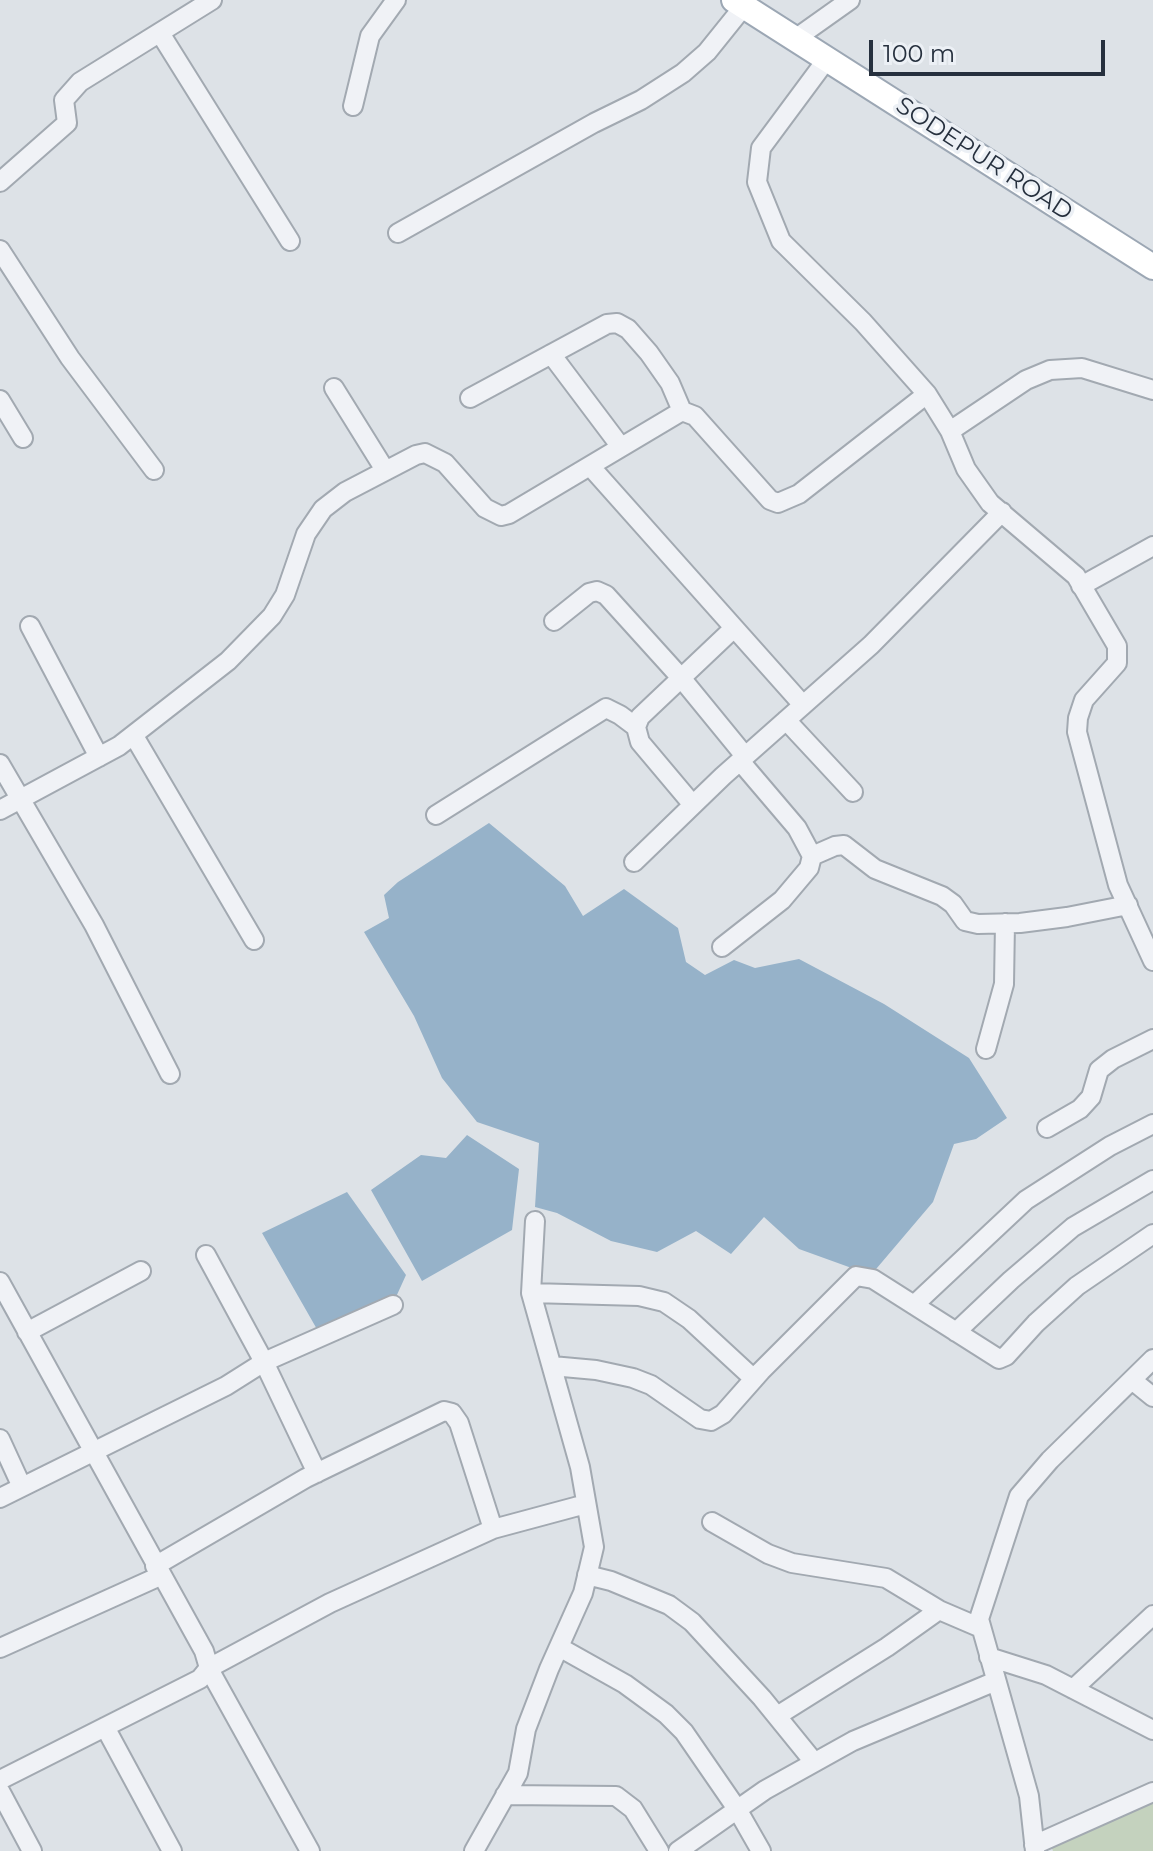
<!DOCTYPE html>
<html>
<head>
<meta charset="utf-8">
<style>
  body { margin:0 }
  #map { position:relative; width:1153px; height:1851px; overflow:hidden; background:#dde2e7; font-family:Montserrat,sans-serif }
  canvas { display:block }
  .scale { position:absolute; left:869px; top:40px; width:236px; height:36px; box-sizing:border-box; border:4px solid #26303e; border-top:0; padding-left:10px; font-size:24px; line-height:28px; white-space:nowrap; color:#26303e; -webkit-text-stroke:6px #ecf0f5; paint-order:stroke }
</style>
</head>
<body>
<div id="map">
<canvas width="1153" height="1851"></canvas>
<div class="scale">100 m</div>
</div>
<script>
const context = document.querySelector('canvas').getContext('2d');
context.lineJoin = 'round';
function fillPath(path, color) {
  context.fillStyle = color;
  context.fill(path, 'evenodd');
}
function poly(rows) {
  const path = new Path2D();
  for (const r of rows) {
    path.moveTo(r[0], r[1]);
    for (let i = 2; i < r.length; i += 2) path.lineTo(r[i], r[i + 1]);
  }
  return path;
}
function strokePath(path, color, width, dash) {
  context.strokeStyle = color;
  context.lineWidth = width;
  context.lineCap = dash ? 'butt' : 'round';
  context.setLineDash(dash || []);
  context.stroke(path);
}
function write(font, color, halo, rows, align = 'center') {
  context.font = font + ' Montserrat,sans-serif';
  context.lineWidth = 7;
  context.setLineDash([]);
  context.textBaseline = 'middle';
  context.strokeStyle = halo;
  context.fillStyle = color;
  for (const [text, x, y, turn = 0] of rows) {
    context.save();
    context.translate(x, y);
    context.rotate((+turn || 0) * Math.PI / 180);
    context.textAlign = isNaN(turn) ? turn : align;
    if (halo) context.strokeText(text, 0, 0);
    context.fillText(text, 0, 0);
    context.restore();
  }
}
fillPath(poly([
  [1153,1792,1153,1851,1053,1851,1048,1839]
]), '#c4d2be');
fillPath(poly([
  [489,823,565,886,583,916,624,889,678,928,686,962,705,975,734,960,755,968,799,959,884,1004,969,1058,1007,1118,976,1139,954,1144,933,1202,871,1275,799,1249,764,1217,731,1254,696,1231,657,1252,611,1241,557,1213,535,1207,539,1143,477,1122,442,1078,414,1016,364,932,389,918,384,895,398,882],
  [467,1135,519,1169,512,1230,422,1281,371,1190,421,1155,446,1158],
  [347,1192,406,1275,396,1297,318,1331,262,1233]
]), '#96b2c9');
const minor = poly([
  [160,33,290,241],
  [795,39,850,0],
  [827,59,761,148,757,182,781,241,863,322,927,394,950,431,966,469,990,503,1076,576,1117,646,1117,663,1084,700,1078,718,1077,732,1118,885,1153,961],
  [353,106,370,36,396,0],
  [0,182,67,123,64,100,80,82,212,0],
  [398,233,594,123,641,100,683,73,707,52,744,6],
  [0,250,70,358,154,470],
  [551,354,621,447],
  [334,388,385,470],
  [470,398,607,324,617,323,628,329,649,353,670,383,682,411],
  [0,400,23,438],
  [950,431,1026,380,1050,370,1082,368,1153,390],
  [590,466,803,705],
  [1081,586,1153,546],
  [554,621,589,593,597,591,606,595,682,679,745,756],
  [30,626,99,757],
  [786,720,853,792],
  [134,736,254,940],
  [0,764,94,925,170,1074],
  [693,805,640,742,636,727,640,717,734,628],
  [0,810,119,746,228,661,272,616,285,595,306,534,323,509,345,492,416,455,425,453,445,463,485,508,501,516,509,514,682,411,695,416,770,500,778,503,799,494,927,394],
  [436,815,606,708,620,715,636,727],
  [812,856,835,846,844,845,875,869,942,896,953,904,965,921,978,924,1020,923,1067,917,1128,905],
  [634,862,723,776,871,645,1002,512],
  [722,947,782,900,809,868,812,856,797,828,740,761],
  [986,1049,1004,984,1005,923],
  [1047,1128,1080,1109,1091,1097,1099,1070,1113,1059,1153,1039],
  [206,1255,264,1362,317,1473],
  [0,1282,204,1651,209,1668,200,1679,0,1780],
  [531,1293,639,1296,664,1302,689,1319,754,1379],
  [914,1305,1026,1200,1110,1146,1153,1124],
  [27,1332,141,1271],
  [956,1332,1011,1280,1073,1227,1153,1180],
  [552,1366,596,1370,633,1378,651,1385,700,1419,711,1421,723,1414,761,1371,856,1276,873,1279,999,1359,1006,1356,1036,1323,1077,1286,1153,1234],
  [1132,1380,1153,1397],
  [0,1439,22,1487],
  [0,1498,226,1386,264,1362,393,1305],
  [712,1522,768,1554,792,1563,886,1578,939,1610,981,1628],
  [155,1566,306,1478,444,1411,452,1413,459,1423,493,1529],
  [587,1575,611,1581,669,1605,692,1622,762,1698,814,1762],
  [559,1647,625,1684,666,1714,684,1732,737,1809,761,1851],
  [0,1648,160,1576],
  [989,1657,1046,1675,1153,1730],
  [209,1668,330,1603,493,1529,586,1504],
  [209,1669,310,1851],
  [1073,1689,1153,1615],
  [777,1716,887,1647,939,1610],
  [105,1727,172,1851],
  [0,1791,32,1851],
  [505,1795,616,1796,633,1809,659,1851],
  [1034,1845,1153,1792],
  [474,1851,518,1773,526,1729,549,1669,583,1593,594,1547,580,1467,531,1293,535,1221],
  [678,1851,765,1790,853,1741,996,1681],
  [1035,1851,1029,1796,979,1619,1019,1496,1050,1460,1153,1359]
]);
const major = poly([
  [734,0,1153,267]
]);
strokePath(minor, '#a2a9b1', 22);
strokePath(major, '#9ca7b4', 28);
strokePath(minor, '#f0f2f6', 18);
strokePath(major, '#fff', 24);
write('24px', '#26303e', '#ecf0f5', [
  ["SODEPUR ROAD",984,159,33]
]);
</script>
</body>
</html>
